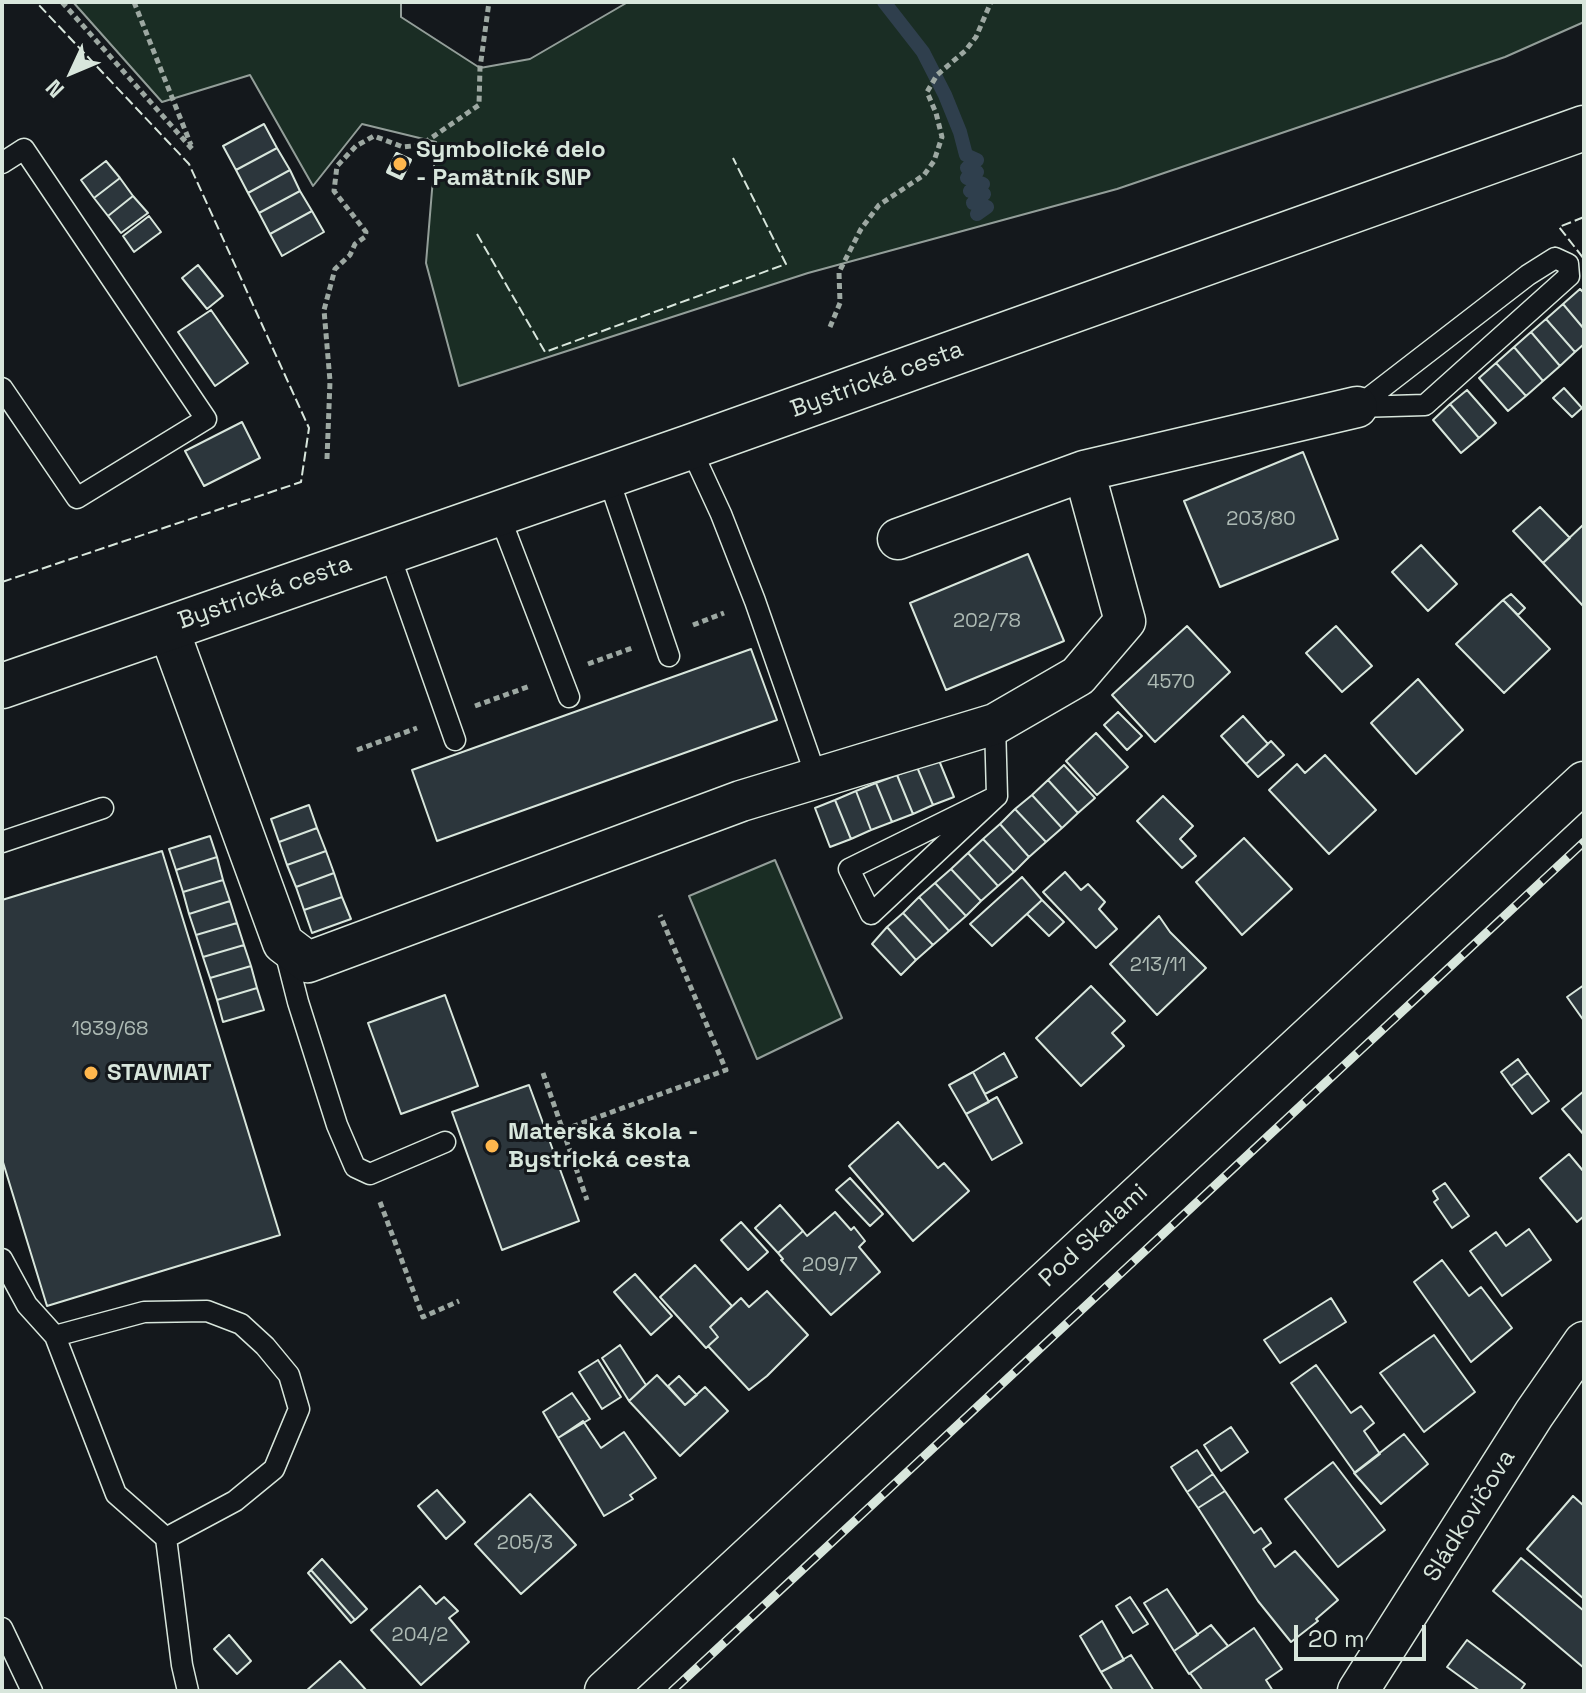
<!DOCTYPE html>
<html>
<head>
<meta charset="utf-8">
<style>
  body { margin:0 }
  #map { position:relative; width:1586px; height:1693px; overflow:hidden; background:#14181c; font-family:"Space Grotesk",sans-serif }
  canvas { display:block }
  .frame { position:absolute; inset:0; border:4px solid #d8e6dc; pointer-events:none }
  .north { position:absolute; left:32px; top:32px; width:80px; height:80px; -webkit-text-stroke:6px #14181c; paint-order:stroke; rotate:226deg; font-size:22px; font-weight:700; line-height:32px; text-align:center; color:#d8e6dc }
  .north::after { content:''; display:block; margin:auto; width:28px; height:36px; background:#d8e6dc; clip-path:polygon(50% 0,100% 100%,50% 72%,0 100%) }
  .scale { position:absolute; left:1294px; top:1625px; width:132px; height:36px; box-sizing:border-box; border:4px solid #d8e6dc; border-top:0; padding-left:10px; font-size:24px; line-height:28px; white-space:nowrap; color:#d8e6dc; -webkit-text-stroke:6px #14181c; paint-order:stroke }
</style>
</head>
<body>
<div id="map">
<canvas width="1586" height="1693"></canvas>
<div class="frame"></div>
<div class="north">N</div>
<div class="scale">20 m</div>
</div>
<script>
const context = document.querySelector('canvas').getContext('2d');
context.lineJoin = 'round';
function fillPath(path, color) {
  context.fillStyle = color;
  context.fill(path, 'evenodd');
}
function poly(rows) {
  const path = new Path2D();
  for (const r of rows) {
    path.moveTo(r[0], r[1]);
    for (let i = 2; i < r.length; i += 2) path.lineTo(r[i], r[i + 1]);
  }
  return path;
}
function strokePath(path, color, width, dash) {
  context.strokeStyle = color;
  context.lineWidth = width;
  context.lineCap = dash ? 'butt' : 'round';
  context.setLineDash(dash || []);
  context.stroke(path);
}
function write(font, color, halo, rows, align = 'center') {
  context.font = font + ' "Space Grotesk",sans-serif';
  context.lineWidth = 6;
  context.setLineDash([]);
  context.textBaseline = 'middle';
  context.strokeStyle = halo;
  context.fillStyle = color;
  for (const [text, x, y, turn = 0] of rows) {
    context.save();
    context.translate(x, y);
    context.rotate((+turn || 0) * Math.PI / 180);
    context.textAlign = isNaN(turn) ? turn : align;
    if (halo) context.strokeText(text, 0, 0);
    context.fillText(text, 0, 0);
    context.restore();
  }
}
const green = poly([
  [73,2,401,2,401,17,480,68,530,59,628,2,1584,2,1584,22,1505,57,1117,189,808,273,459,386,426,263,436,142,362,124,313,186,250,75,162,102,73,2],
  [775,860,842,1018,757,1059,689,896,775,860]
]);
fillPath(green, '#1a2d24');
strokePath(green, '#939e99', 2);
strokePath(poly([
  [884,2,923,52,945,95,960,132,966,155,977,160,967,168,977,172,967,178,983,184,970,191,984,194,973,203,987,207,977,214]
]), '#2f3f4d', 14);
const building = poly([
  [264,124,277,148,236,170,223,146,264,124],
  [277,148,290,170,248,193,236,170,277,148],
  [106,161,120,178,94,198,81,180,106,161],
  [290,170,300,191,259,213,248,193,290,170],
  [120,178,133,196,108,216,94,198,120,178],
  [300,191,312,211,270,234,259,213,300,191],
  [133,196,148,213,121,233,108,216,133,196],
  [312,211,324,232,282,256,270,234,312,211],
  [149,216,161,232,134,252,123,236,149,216],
  [198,265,223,296,207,309,182,278,198,265],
  [1580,289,1584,293,1584,329,1563,304,1580,289],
  [1563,304,1584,329,1584,344,1575,352,1546,319,1563,304],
  [211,310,248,363,215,386,178,332,211,310],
  [1546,319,1575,352,1560,366,1531,332,1546,319],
  [1531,332,1560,366,1543,381,1514,347,1531,332],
  [1514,347,1543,381,1526,396,1496,363,1514,347],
  [1496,363,1526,396,1508,411,1479,378,1496,363],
  [1564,388,1582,408,1572,417,1553,398,1564,388],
  [1467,390,1496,423,1479,438,1450,404,1467,390],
  [1450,404,1479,438,1461,453,1433,420,1450,404],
  [242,422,260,458,204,486,185,451,242,422],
  [1303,452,1338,539,1220,587,1184,501,1303,452],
  [1540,507,1570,538,1543,563,1513,531,1540,507],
  [1584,524,1584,607,1543,563,1584,524],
  [1421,545,1457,584,1428,611,1392,572,1421,545],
  [1028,554,1064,641,946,690,910,603,1028,554],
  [1511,594,1525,608,1518,615,1503,600,1511,594],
  [1503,600,1550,649,1504,693,1456,644,1503,600],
  [1187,626,1230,672,1155,742,1112,695,1187,626],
  [1336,626,1372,666,1342,692,1306,653,1336,626],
  [751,649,777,720,437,841,412,770,751,649],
  [1418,679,1463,730,1416,774,1371,723,1418,679],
  [1118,712,1142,736,1127,750,1104,725,1118,712],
  [1243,716,1268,744,1246,764,1221,736,1243,716],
  [1096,733,1128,767,1097,795,1066,761,1096,733],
  [1271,741,1284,755,1258,777,1246,764,1271,741],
  [1325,755,1376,810,1329,854,1269,790,1297,764,1305,773,1325,755],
  [938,758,954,797,933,805,917,767,938,758],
  [1064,765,1095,798,1078,813,1048,780,1064,765],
  [917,767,933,805,913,814,897,775,917,767],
  [897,775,913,814,892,822,876,783,897,775],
  [1048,780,1078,813,1062,828,1032,795,1048,780],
  [876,783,892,822,871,830,856,791,876,783],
  [856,791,871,830,851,839,835,800,856,791],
  [1032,795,1062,828,1046,842,1015,809,1032,795],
  [1163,796,1193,826,1180,839,1196,856,1182,868,1137,821,1163,796],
  [835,800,851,839,830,847,815,808,835,800],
  [309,805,317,828,279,842,271,819,309,805],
  [1015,809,1046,842,1029,857,1000,824,1015,809],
  [1000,824,1029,857,1014,872,983,839,1000,824],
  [317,828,326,851,287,865,279,842,317,828],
  [210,836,217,857,176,870,169,849,210,836],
  [1244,838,1292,889,1242,935,1196,882,1244,838],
  [983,839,1014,872,998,886,968,853,983,839],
  [162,851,280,1235,47,1306,2,1159,2,900,162,851],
  [326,851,334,873,296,887,287,865,326,851],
  [968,853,998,886,981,901,951,869,968,853],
  [217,857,223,880,183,892,176,870,217,857],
  [951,869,981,901,966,916,935,883,951,869],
  [1065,872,1081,890,1088,884,1105,902,1099,909,1117,929,1096,948,1043,892,1065,872],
  [334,873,342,897,304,910,296,887,334,873],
  [1022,877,1042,900,992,946,970,924,1022,877],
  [223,880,230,901,189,914,183,892,223,880],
  [935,883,966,916,949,931,919,897,935,883],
  [342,897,351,919,312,933,304,910,342,897],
  [919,897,949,931,933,945,903,913,919,897],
  [1042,900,1064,922,1049,936,1027,914,1042,900],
  [230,901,237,923,196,935,189,914,230,901],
  [903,913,933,945,916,960,887,927,903,913],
  [1159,916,1170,932,1206,968,1157,1015,1110,964,1159,916],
  [237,923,244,945,203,957,196,935,237,923],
  [887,927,916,960,901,975,872,944,887,927],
  [244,945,251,966,210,978,203,957,244,945],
  [251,966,257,988,217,1000,210,978,251,966],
  [1584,985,1584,1021,1567,997,1584,985],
  [1091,986,1125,1021,1112,1033,1124,1046,1081,1086,1036,1038,1091,986],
  [257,988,264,1010,223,1022,217,1000,257,988],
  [445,995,478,1086,401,1114,368,1023,445,995],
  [1004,1053,1017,1077,985,1094,973,1072,1004,1053],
  [1518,1059,1528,1073,1511,1086,1501,1072,1518,1059],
  [973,1072,989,1102,966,1114,949,1085,973,1072],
  [1528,1073,1549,1101,1532,1114,1511,1086,1528,1073],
  [529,1085,579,1221,502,1250,452,1112,529,1085],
  [1584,1091,1584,1135,1562,1109,1584,1091],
  [997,1097,1022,1143,992,1160,966,1114,997,1097],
  [898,1122,938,1168,944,1163,969,1191,913,1241,849,1166,898,1122],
  [1569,1154,1584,1172,1584,1216,1577,1222,1540,1178,1569,1154],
  [850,1178,883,1214,870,1226,836,1190,850,1178],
  [1445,1183,1469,1216,1452,1228,1434,1202,1438,1199,1433,1191,1445,1183],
  [780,1205,803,1231,778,1253,755,1228,780,1205],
  [835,1212,851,1230,854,1227,865,1241,859,1247,880,1272,831,1315,781,1260,783,1259,778,1253,803,1231,807,1236,835,1212],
  [741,1222,768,1252,748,1270,721,1240,741,1222],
  [1529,1229,1551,1260,1502,1296,1470,1251,1496,1232,1506,1246,1529,1229],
  [1442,1260,1469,1296,1481,1287,1512,1328,1471,1362,1414,1282,1442,1260],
  [695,1265,732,1306,710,1327,718,1337,706,1348,660,1297,695,1265],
  [635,1274,672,1316,651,1335,614,1292,635,1274],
  [767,1291,808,1335,767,1376,749,1390,708,1346,718,1337,710,1327,741,1298,749,1307,767,1291],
  [1331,1298,1346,1322,1280,1363,1264,1340,1331,1298],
  [1434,1335,1475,1392,1424,1432,1380,1373,1434,1335],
  [620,1345,646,1385,629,1401,602,1358,620,1345],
  [598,1360,621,1397,602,1409,579,1372,598,1360],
  [1316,1365,1351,1413,1361,1406,1374,1423,1364,1431,1380,1454,1355,1473,1291,1383,1316,1365],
  [657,1375,685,1405,705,1387,728,1411,680,1456,629,1401,657,1375],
  [679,1376,697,1395,685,1405,668,1386,679,1376],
  [572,1393,590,1419,558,1438,543,1412,572,1393],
  [583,1421,601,1448,624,1432,656,1478,630,1495,633,1499,604,1516,558,1438,583,1421],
  [1231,1427,1248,1452,1221,1471,1204,1445,1231,1427],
  [1404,1434,1428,1464,1381,1504,1354,1473,1404,1434],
  [1197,1450,1213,1474,1187,1492,1171,1467,1197,1450],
  [1333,1462,1385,1530,1338,1567,1285,1499,1333,1462],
  [1213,1474,1225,1491,1198,1508,1187,1492,1213,1474],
  [437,1490,465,1522,446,1539,418,1506,437,1490],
  [1225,1491,1254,1533,1261,1528,1271,1543,1263,1549,1275,1567,1295,1551,1338,1600,1316,1619,1318,1621,1291,1642,1258,1601,1198,1508,1225,1491],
  [530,1494,576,1545,521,1594,475,1544,530,1494],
  [1573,1496,1584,1506,1584,1599,1527,1549,1573,1496],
  [1521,1558,1584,1611,1584,1668,1493,1591,1521,1558],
  [322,1559,367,1609,355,1620,311,1570,322,1559],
  [311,1570,355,1620,351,1623,308,1573,311,1570],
  [420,1586,436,1604,444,1597,458,1611,449,1618,469,1642,421,1685,371,1630,420,1586],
  [1167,1589,1198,1635,1174,1651,1144,1603,1167,1589],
  [1130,1597,1148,1624,1133,1633,1116,1606,1130,1597],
  [1102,1621,1124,1660,1101,1672,1080,1636,1102,1621],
  [1211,1625,1228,1646,1189,1674,1174,1651,1211,1625],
  [1254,1628,1282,1669,1266,1680,1273,1691,1203,1691,1190,1673,1254,1628],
  [229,1635,251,1661,237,1674,214,1649,229,1635],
  [1467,1640,1525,1684,1520,1691,1480,1691,1447,1667,1467,1640],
  [1131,1655,1154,1691,1113,1691,1101,1672,1131,1655],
  [340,1661,367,1691,306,1691,340,1661]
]);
fillPath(building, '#2c363c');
strokePath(building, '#d8e6dc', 2);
const lane = poly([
  [2,163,24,149,206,419,77,498,2,388],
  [1555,258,1568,264,1569,276,1425,405,1357,407,1528,275,1555,258],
  [690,447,721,514,755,601,817,779],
  [607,474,669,656],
  [498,512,569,697],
  [388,550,455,740],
  [995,724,997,796,871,914,849,869,997,796],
  [2,842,103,808],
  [285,951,298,1002,337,1125,355,1167,370,1174,445,1142],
  [2,1259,27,1305,55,1336,116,1494,166,1538,235,1501,274,1469,299,1409,289,1375,265,1346,241,1324,207,1311,144,1312,55,1336],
  [166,1538,182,1665,188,1691],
  [2,1628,32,1691]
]);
const street = poly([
  [1084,471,1357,407],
  [168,628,283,943,308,962,741,801,995,724,1078,676,1125,621,1084,471,898,539],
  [605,1691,1584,782],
  [1358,1691,1534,1414,1584,1342]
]);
const primary = poly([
  [2,686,690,447,1584,128]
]);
strokePath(lane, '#d8e6dc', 23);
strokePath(street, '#d8e6dc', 43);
strokePath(primary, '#d8e6dc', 47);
strokePath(poly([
  [62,2,193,150],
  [134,2,191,145],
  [830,327,840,303,839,272,861,229,879,205,924,175,934,161,942,137,936,113,927,92,937,75,965,51,976,37,991,2],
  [327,459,330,381,324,310,335,269,350,255,355,244,365,237,366,232,334,191,337,166,356,146,374,136,403,147,421,145,479,105,480,68,489,2],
  [693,625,724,613],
  [588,664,635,647],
  [475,706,530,686],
  [357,750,417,728],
  [543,1073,587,1200],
  [563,1130,726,1070,660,915],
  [380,1202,423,1317,459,1301]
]), '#9da8a2', 5, [6, 4]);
strokePath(lane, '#14181c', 20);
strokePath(street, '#14181c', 40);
strokePath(primary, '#14181c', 44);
const rail = poly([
  [672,1691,1584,842]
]);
strokePath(rail, '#d8e6dc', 9);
strokePath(rail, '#14181c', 6, [18]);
strokePath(poly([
  [1584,217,1559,227,1584,259],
  [477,234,545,352,786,264,733,158],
  [2,582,301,482,309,428,189,164,36,2]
]), '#d8e6dc', 2, [10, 4]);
strokePath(poly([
  [397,154,410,160,401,178,388,172,397,154]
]), '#d8e6dc', 4);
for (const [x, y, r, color] of [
  [400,164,8,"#ffb74d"],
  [91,1073,8,"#ffb74d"],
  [492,1146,8,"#ffb74d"]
]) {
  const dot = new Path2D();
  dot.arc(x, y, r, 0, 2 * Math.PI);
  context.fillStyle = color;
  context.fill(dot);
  strokePath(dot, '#14181c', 3);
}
write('20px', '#adbab4', null, [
  ["203/80",1261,520],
  ["202/78",987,622],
  ["4570",1171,683],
  ["213/11",1158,966],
  ["1939/68",110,1030],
  ["209/7",830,1266],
  ["205/3",525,1544],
  ["204/2",420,1636]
]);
write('bold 24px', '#d8e6dc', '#14181c', [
  ["Symbolické delo",416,150],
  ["- Pamätník SNP",416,178],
  ["STAVMAT",107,1073],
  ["Materská škola -",508,1132],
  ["Bystrická cesta",508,1160]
], 'left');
write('24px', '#d8e6dc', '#14181c', [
  ["Bystrická cesta",877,380,-20],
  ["Bystrická cesta",265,593,-19],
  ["Pod Skalami",1094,1236,-43],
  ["Sládkovičova",1470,1516,-58]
]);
</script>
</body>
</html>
